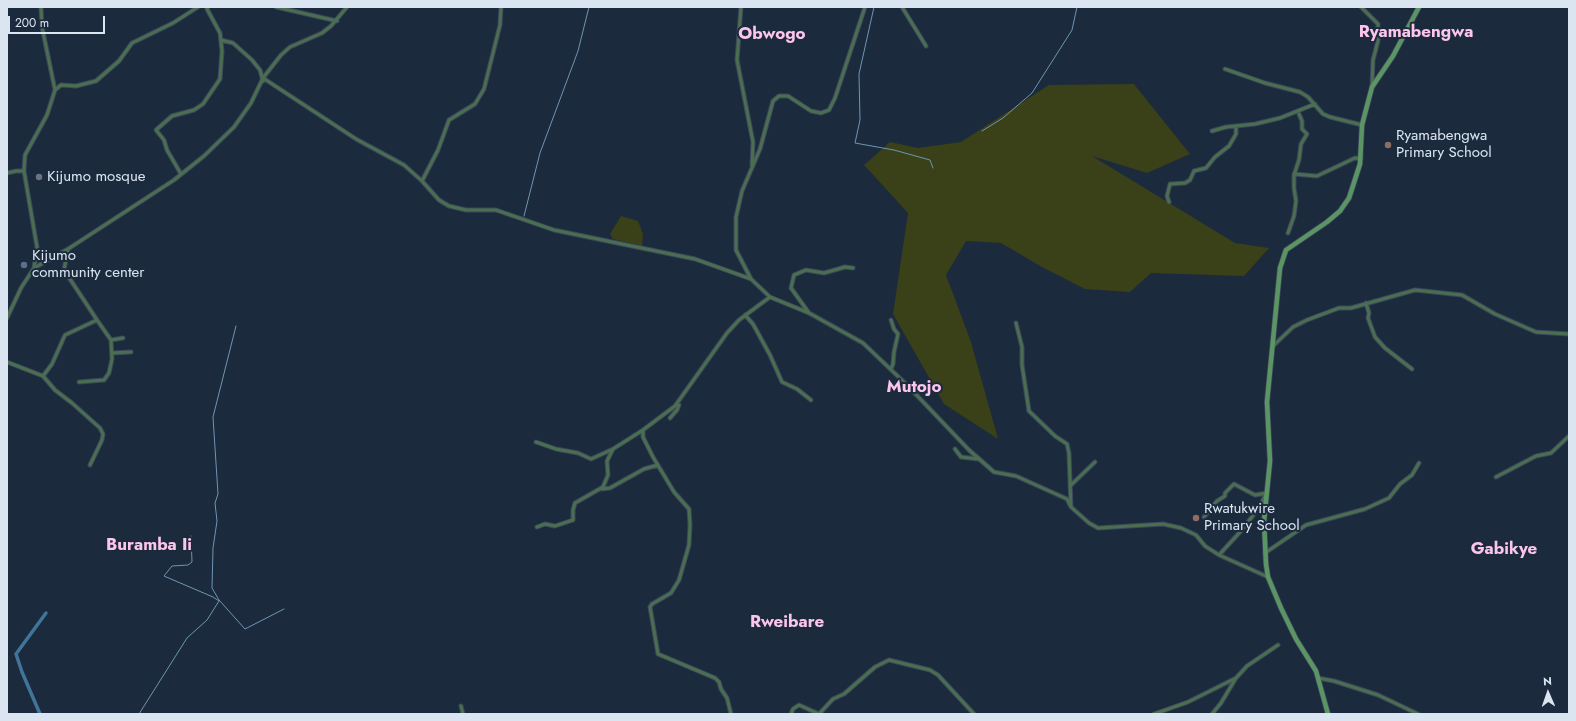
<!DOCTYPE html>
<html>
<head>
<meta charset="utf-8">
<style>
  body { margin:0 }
  #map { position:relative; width:1576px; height:721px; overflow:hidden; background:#1c2a3e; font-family:Jost,sans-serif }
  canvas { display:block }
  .frame { position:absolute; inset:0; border:8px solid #dbe5f2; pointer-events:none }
  .north { position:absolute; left:1528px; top:673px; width:40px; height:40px; -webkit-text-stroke:3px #1c2a3e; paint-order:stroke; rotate:358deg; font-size:11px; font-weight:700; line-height:16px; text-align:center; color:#dbe5f2 }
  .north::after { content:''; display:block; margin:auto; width:14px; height:18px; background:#dbe5f2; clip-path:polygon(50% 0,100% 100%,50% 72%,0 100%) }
  .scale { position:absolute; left:8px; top:16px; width:97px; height:18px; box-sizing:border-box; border:2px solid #dbe5f2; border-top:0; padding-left:5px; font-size:12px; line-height:14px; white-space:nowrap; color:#dbe5f2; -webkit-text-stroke:3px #1c2a3e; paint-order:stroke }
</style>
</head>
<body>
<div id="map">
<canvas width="1576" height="721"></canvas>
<div class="frame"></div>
<div class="north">N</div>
<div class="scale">200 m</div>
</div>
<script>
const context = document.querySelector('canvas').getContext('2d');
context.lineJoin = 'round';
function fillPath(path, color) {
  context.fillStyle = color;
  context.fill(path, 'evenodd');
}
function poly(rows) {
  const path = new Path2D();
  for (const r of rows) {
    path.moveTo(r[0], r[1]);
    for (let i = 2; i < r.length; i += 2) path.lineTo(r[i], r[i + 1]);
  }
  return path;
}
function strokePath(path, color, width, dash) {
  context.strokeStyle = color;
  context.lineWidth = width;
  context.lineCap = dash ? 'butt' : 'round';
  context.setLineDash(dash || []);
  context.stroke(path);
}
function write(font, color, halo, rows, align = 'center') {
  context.font = font + ' Jost,sans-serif';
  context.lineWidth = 4;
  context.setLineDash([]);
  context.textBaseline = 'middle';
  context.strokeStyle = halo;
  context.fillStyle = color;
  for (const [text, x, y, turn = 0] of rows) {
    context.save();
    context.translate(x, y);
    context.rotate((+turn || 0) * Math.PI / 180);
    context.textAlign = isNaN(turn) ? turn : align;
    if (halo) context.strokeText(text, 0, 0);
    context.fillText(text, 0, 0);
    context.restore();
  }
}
fillPath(poly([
  [1134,84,1190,154,1147,173,1092,156,1235,243,1269,248,1244,276,1151,273,1130,292,1085,289,1042,267,1001,243,966,241,946,275,971,342,998,439,944,404,893,314,908,213,864,165,890,142,918,148,961,142,1049,85],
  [621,216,638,221,643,234,642,246,613,239,610,234]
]), '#3a4017');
strokePath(poly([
  [874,7,859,74,860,120,855,143,894,150,930,160,933,168],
  [982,131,1003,118,1032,93,1072,30,1077,7],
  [524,216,540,153,578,51,589,7],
  [236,326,213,417,218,494,215,503,217,521,213,548,212,588,219,600,245,629,284,609],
  [139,714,187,638,207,620,219,601,213,597,164,576,172,566,188,565,192,562,191,536]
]), '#6e96b3', 1);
strokePath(poly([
  [40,714,22,672,16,654,46,613]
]), '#407498', 3.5);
const street = poly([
  [276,7,337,21],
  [741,7,737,60,753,142,752,165],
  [902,7,926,46],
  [1361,7,1378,24,1378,41,1373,60,1372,87],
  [221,40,233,43,252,60,260,70,263,81],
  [1225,69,1265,83,1300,92,1308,97,1323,114,1330,117,1362,125],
  [263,78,356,139,404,165,422,181,439,200,449,206,466,210,496,210,554,230,695,259,751,279,770,297,809,313,863,343,906,384,969,450,994,472,1016,476,1067,499,1071,507,1089,523,1098,528,1163,524,1181,528,1196,535,1205,546,1219,555,1268,577],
  [55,90,61,85,76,86,96,81,119,61,132,43,173,23,198,7],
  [1212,131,1226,127,1255,124,1280,118,1315,104],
  [7,173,16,171,24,171],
  [181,174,167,150,164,140,156,130,172,116,194,110,203,104,220,79,222,51,220,33,207,9,208,7],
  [1294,174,1317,176,1355,158,1361,159],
  [422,181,438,150,449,120,475,104,484,89,500,25,501,7],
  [1169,202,1167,196,1170,184,1185,183,1190,180,1194,171,1206,168,1215,157,1229,146,1236,134,1236,126],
  [1288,233,1294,216,1296,201,1294,188,1294,175,1299,160,1301,144,1307,134,1302,129,1302,121,1299,114],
  [68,249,64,270,97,320],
  [34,268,68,249,174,180,204,156,234,127,251,103,263,78,281,55,290,47,322,33,331,26,347,7],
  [751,279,736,250,736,217,742,191,760,149,773,101,779,96,788,96,811,111,821,113,829,110,835,98,865,7],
  [1366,303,1369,313,1368,318,1375,337,1385,348,1412,369],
  [809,313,791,288,794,275,806,270,824,273,845,267,853,268],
  [745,315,753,324,770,355,782,382,797,389,811,400],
  [7,318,21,288,34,268,37,247,24,171,25,155,47,115,55,90,42,27,41,7],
  [1016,323,1022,347,1022,365,1029,411,1055,436,1067,444,1069,453,1071,507],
  [111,340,123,338],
  [1273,346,1293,327,1307,320,1339,308,1351,308,1415,290,1462,295,1495,314,1536,332,1569,334],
  [113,353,131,352],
  [7,362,43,376,55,390,72,403,100,428,103,434,102,440,90,465],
  [891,369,893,364,894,352,898,334,894,329,891,320],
  [43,376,52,364,65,335,97,320,111,340,112,359,109,373,104,380,79,382],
  [670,418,677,410,679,405,677,404],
  [536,442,556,449,578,453,591,459,613,449],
  [955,449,961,457,978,459],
  [1496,477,1536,456,1551,453,1569,436],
  [1070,486,1095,462],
  [602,489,610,488,644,469,658,465],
  [1204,517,1217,501,1225,496,1225,493,1234,484,1255,495,1267,493],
  [537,527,545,524,555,526,573,520,573,510,575,503,603,487,608,475,607,461,613,449,643,430],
  [1265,553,1306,525,1365,509,1389,498,1400,484,1412,475,1419,463],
  [1219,555,1240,532,1259,508,1265,496],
  [1318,678,1334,681,1378,695,1418,714],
  [461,706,463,714],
  [731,714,727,698,721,689,719,682,715,678,658,654,650,607,652,604,671,593,679,580,689,545,690,525,689,509,674,492,653,457,643,437,643,430,675,406,727,333,739,320,770,297],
  [791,714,793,709,799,705,819,714,833,699,844,694,875,667,889,660,930,670,938,675,974,714],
  [1154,714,1188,702,1236,678,1247,666,1278,645],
  [1212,714,1221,703,1236,678]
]);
const secondary = poly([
  [1328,714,1316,671,1296,639,1281,608,1268,577,1266,564,1264,521,1270,461,1267,402,1280,268,1286,250,1327,222,1340,211,1349,198,1360,164,1362,125,1372,87,1393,56,1419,7]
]);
strokePath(street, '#3b485b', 5);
strokePath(secondary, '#3b485b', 6);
strokePath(street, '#4b6e50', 3);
strokePath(secondary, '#5c9564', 4.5);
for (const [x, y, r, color] of [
  [1388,145,4,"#8d6e63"],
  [39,177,4,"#6b7280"],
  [24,265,4,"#5c6f8a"],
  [1196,518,4,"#8d6e63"]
]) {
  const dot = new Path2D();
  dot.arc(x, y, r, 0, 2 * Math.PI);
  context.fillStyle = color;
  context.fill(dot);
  strokePath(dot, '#1c2a3e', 1.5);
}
write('15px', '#dbe5f2', '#1c2a3e', [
  ["Ryamabengwa",1396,136],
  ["Primary School",1396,153],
  ["Kijumo mosque",47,177],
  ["Kijumo",32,256],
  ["community center",32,273],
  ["Rwatukwire",1204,509],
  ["Primary School",1204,526]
], 'left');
write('bold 17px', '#fcc5eb', '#1c2a3e', [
  ["Ryamabengwa",1416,33],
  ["Obwogo",772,35],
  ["Mutojo",914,388],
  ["Buramba Ii",149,546],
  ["Gabikye",1504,550],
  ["Rweibare",787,623]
]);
</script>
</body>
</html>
